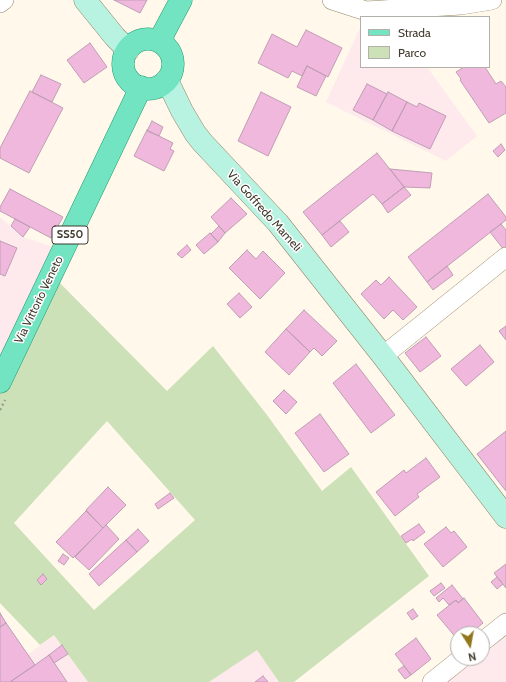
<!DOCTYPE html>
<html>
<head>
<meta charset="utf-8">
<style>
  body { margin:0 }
  #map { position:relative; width:506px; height:682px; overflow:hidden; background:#fff8eb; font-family:Cabin,sans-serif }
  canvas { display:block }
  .legend { position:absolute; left:360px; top:16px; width:130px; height:52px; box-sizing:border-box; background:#fff; border:1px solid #b3b0ab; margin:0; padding:5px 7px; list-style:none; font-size:12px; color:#40392c }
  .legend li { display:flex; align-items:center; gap:8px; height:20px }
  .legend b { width:20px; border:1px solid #b3b0ab }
  .north { position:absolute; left:450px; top:626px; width:40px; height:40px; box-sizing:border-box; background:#fff; border:1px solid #b3b0ab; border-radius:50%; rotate:169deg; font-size:11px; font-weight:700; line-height:16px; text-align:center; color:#40392c }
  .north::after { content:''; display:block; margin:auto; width:14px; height:18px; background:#92771d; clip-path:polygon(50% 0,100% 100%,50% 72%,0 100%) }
</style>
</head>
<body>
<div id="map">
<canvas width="506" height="682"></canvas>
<ul class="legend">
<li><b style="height:5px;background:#72e4c1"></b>Strada</li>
<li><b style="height:11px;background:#cce1b7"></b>Parco</li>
</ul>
<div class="north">N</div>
</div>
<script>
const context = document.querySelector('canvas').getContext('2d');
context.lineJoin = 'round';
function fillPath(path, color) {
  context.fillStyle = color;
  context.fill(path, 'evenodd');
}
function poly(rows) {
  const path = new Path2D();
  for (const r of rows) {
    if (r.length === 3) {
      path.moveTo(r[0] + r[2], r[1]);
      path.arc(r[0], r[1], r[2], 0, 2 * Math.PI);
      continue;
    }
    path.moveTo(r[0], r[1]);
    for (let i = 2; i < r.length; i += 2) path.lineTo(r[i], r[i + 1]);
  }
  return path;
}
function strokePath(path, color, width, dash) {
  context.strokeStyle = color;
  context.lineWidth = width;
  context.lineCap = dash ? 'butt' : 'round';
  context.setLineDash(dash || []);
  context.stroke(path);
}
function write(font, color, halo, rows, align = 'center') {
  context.font = font + ' Cabin,sans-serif';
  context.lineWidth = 3;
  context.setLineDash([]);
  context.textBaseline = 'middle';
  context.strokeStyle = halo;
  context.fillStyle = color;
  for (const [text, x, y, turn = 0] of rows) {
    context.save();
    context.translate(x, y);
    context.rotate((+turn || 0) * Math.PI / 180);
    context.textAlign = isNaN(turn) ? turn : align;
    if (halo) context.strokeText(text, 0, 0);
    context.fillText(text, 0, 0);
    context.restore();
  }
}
fillPath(poly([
  [361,26,361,67,427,67,477,136,446,161,326,102],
  [0,217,23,237,56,248,0,363],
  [506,611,506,682,421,682,458,651,458,658,482,658,482,634,478,634],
  [54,635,88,682,0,682,0,676],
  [257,649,279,682,209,682]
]), '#fee9ed');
fillPath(poly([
  [46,269,167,391,213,346,267,415,322,491,351,467,429,576,294,682,279,682,257,650,209,682,88,682,54,635,40,645,0,603,0,363],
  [107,421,195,520,94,610,14,523]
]), '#cce1b7');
const building = poly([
  [114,0,147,0,140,13,114,0],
  [306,30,342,48,328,77,307,66,302,76,292,71,288,78,258,63,272,34,297,47,306,30],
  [90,43,107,67,84,83,67,60,90,43],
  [307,66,326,76,316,96,297,87,307,66],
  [464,67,485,67,496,84,501,81,506,87,506,113,489,123,460,80,461,79,456,72,464,67],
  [41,75,61,84,52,102,32,92,41,75],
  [367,84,387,94,373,120,353,110,367,84],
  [30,91,63,108,29,173,0,158,0,148,30,91],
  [261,92,291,107,268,156,238,141,261,92],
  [388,92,407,102,392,131,373,120,388,92],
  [407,102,417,107,419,103,446,116,430,149,392,131,407,102],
  [152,121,163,127,159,136,147,131,152,121],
  [147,130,173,143,170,149,174,151,164,171,134,156,147,130],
  [501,144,505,150,498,157,493,151,501,144],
  [377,153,404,187,382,204,373,194,322,235,303,212,377,153],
  [390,169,432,173,430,188,404,187,390,169],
  [404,187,411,195,388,213,382,204,404,187],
  [10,189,63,217,51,238,0,211,0,207,10,189],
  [488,194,506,217,506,220,427,282,408,257,488,194],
  [231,198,247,214,225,233,211,217,231,198],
  [15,219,30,227,23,237,11,226,15,219],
  [340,221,349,232,331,247,322,235,340,221],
  [501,224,506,230,506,249,504,250,490,232,501,224],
  [219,226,225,233,218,242,211,234,219,226],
  [210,233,218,242,204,254,196,245,210,233],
  [0,241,17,248,5,276,0,274,0,241],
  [187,245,191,250,182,258,177,254,187,245],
  [247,250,256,259,263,251,285,273,260,299,229,268,247,250],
  [447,266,453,275,433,290,427,282,447,266],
  [389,277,417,307,403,320,393,310,384,319,361,294,376,280,381,285,389,277],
  [239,293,252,307,240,318,227,304,239,293],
  [304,310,337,341,322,356,314,348,310,352,286,329,304,310],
  [506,326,506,340,499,331,506,326],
  [286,329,310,352,289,375,265,352,286,329],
  [426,337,441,356,420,372,405,353,426,337],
  [480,345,494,362,466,386,451,369,480,345],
  [356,364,395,415,371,433,333,383,356,364],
  [284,390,297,402,286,414,273,401,284,390],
  [320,414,349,454,324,472,295,433,320,414],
  [506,431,506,491,477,454,506,431],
  [426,458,440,477,417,494,419,497,395,516,376,492,404,470,406,473,426,458],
  [108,487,126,505,103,528,86,510,108,487],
  [170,493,174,498,158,509,155,504,170,493],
  [86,511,103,528,73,558,56,542,86,511],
  [419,524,425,532,413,541,412,539,406,543,401,536,419,524],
  [106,525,119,539,89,570,75,557,106,525],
  [446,527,451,533,454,531,467,547,443,567,424,544,446,527],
  [138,529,149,541,137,552,126,540,138,529],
  [126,540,137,552,99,586,89,574,126,540],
  [63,554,69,558,64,565,58,561,63,554],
  [506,564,506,588,494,573,506,564],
  [43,574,47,579,41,585,37,580,43,574],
  [497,577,503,584,497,589,491,582,497,577],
  [441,583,445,588,434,596,430,591,441,583],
  [452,585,463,599,458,603,456,600,449,605,443,598,439,602,436,598,452,585],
  [464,598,483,623,470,634,458,634,458,640,437,615,456,600,458,603,464,598],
  [413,609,418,616,412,620,407,613,413,609],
  [0,613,6,623,0,627,0,613],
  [6,623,35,665,10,682,0,682,0,627,6,623],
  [416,638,431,659,411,675,395,654,416,638],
  [62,645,68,654,54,663,49,655,62,645],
  [49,655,67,682,10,682,35,665,49,655],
  [404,666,411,675,405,679,398,670,404,666],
  [263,676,268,682,255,682,263,676]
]);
fillPath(building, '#f1b8de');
strokePath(building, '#be9eb3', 1);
const street = poly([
  [332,0,366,11,461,5,492,0],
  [0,3,4,0],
  [383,356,506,257],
  [482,642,506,623],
  [432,682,462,658]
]);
const secondary = poly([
  [85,0,115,37,128,50],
  [167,80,182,111,195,133,202,142,278,223,383,356,506,517]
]);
const primary = poly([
  [148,64,25],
  [161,42,164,32,181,0],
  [0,382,141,87]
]);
strokePath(street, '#988769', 20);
strokePath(secondary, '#988769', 23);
strokePath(primary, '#239c72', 23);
strokePath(poly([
  [0,410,5,400]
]), '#9f988b', 2.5, [2, 3]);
strokePath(street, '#fff', 19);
strokePath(secondary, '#b8f2e0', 22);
strokePath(primary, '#72e4c1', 22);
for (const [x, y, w] of [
  [70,235,36]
]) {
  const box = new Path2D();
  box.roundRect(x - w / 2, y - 9, w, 18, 3);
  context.fillStyle = '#fff';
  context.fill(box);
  strokePath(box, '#40392c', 1);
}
write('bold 11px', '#40392c', null, [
  ["SS50",70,235]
]);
write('12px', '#40392c', '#fff', [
  ["Via Goffredo Mameli",264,211,48],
  ["Via Vittorio Veneto",39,300,-64]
]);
</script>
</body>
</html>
